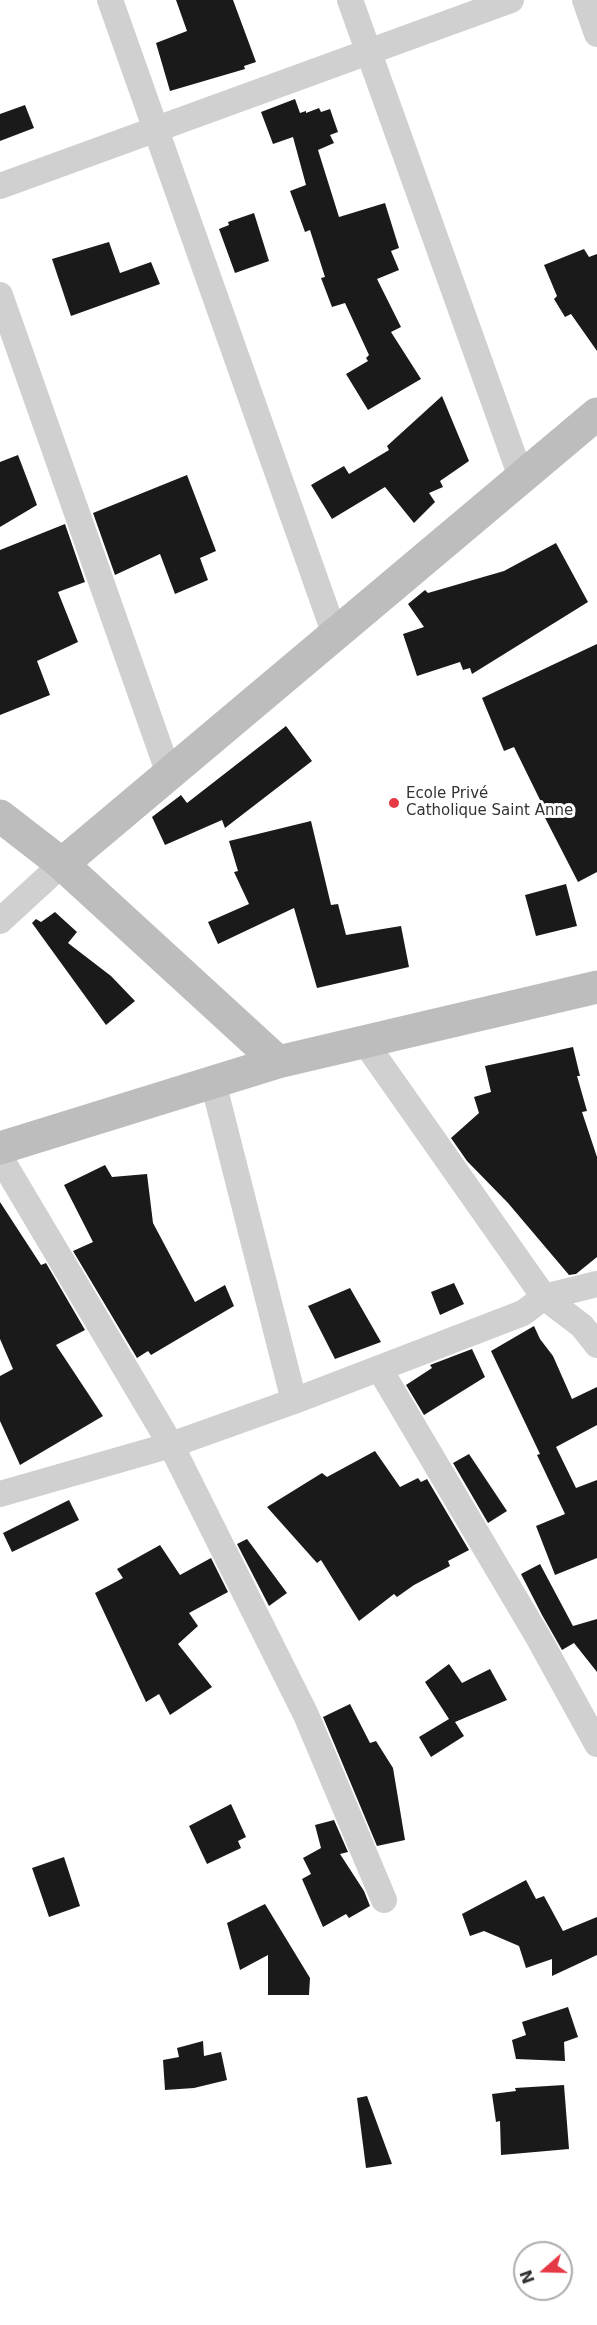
<!DOCTYPE html>
<html>
<head>
<meta charset="utf-8">
<style>
  body { margin:0 }
  #map { position:relative; width:597px; height:2325px; overflow:hidden; background:#fff; font-family:"DejaVu Sans",sans-serif }
  canvas { display:block }
  .north { position:absolute; left:513px; top:2241px; width:60px; height:60px; box-sizing:border-box; background:#fff; border:2px solid #adadad; border-radius:50%; rotate:250deg; font-size:16px; font-weight:700; line-height:24px; text-align:center; color:#333 }
  .north::after { content:''; display:block; margin:auto; width:21px; height:27px; background:#e63946; clip-path:polygon(50% 0,100% 100%,50% 72%,0 100%) }
</style>
</head>
<body>
<div id="map">
<canvas width="597" height="2325"></canvas>
<div class="north">N</div>
</div>
<script>
const context = document.querySelector('canvas').getContext('2d');
context.lineJoin = 'round';
function fillPath(path, color) {
  context.fillStyle = color;
  context.fill(path, 'evenodd');
}
function poly(rows) {
  const path = new Path2D();
  for (const r of rows) {
    path.moveTo(r[0], r[1]);
    for (let i = 2; i < r.length; i += 2) path.lineTo(r[i], r[i + 1]);
  }
  return path;
}
function strokePath(path, color, width, dash) {
  context.strokeStyle = color;
  context.lineWidth = width;
  context.lineCap = dash ? 'butt' : 'round';
  context.setLineDash(dash || []);
  context.stroke(path);
}
function write(font, color, halo, rows, align = 'center') {
  context.font = font + ' "DejaVu Sans",sans-serif';
  context.lineWidth = 6;
  context.setLineDash([]);
  context.textBaseline = 'middle';
  context.strokeStyle = halo;
  context.fillStyle = color;
  for (const [text, x, y, turn = 0] of rows) {
    context.save();
    context.translate(x, y);
    context.rotate((+turn || 0) * Math.PI / 180);
    context.textAlign = isNaN(turn) ? turn : align;
    if (halo) context.strokeText(text, 0, 0);
    context.fillText(text, 0, 0);
    context.restore();
  }
}
fillPath(poly([
  [176,0,233,0,256,62,244,66,245,69,170,91,156,43,187,31],
  [295,99,300,113,306,111,306,113,319,108,321,112,330,109,338,132,330,135,334,143,318,150,339,217,385,203,399,248,391,251,399,270,377,279,401,327,391,332,421,379,368,410,346,374,368,361,366,358,369,355,345,303,332,307,321,278,325,277,310,230,305,232,290,191,306,185,293,137,273,144,261,112],
  [25,105,34,128,0,141,0,114],
  [254,213,269,261,235,273,219,229,229,225,228,222],
  [109,242,120,273,151,262,160,284,71,316,52,259],
  [584,249,589,257,597,254,597,351,571,314,565,317,554,299,557,296,544,265],
  [442,396,469,461,440,481,443,487,429,493,435,502,414,523,385,487,332,519,311,485,344,466,349,474,389,450,387,446],
  [18,455,37,505,0,527,0,462],
  [187,475,216,551,200,558,208,580,175,594,160,554,115,575,93,513],
  [65,524,85,582,58,592,78,642,37,661,50,695,0,715,0,550],
  [556,543,588,602,472,674,470,668,463,670,460,662,417,676,403,634,424,627,408,604,425,590,428,593,504,571],
  [597,644,597,872,578,882,541,810,544,808,514,747,504,751,482,698],
  [286,726,312,761,225,828,222,820,165,845,152,817,181,795,187,803],
  [311,821,331,905,338,904,346,935,401,926,409,967,317,988,294,908,218,944,208,922,249,904,234,872,238,871,229,841],
  [566,884,577,926,536,936,525,895],
  [55,912,77,932,68,943,111,976,135,1001,106,1025,32,923,36,919,41,922],
  [573,1047,580,1076,577,1076,587,1111,582,1112,597,1157,597,1257,576,1274,569,1275,508,1203,467,1161,451,1138,479,1113,474,1097,491,1092,485,1066],
  [105,1165,112,1177,147,1174,153,1223,195,1302,225,1285,234,1306,151,1355,148,1351,137,1358,73,1251,93,1242,64,1185],
  [0,1202,41,1265,46,1263,85,1330,56,1345,103,1416,20,1465,0,1421,0,1376,13,1369,0,1339],
  [454,1283,464,1304,440,1315,431,1292],
  [350,1288,381,1342,335,1359,308,1306],
  [534,1326,540,1339,553,1356,572,1399,597,1387,597,1425,556,1447,576,1488,597,1480,597,1558,555,1575,536,1526,565,1514,537,1455,540,1454,491,1351],
  [472,1349,485,1377,424,1415,406,1385,432,1368,430,1365],
  [375,1451,400,1487,418,1478,421,1482,427,1479,469,1550,448,1561,450,1566,414,1585,397,1597,394,1594,359,1621,321,1560,317,1563,267,1507,322,1473,327,1477],
  [469,1454,507,1511,488,1523,453,1463],
  [69,1500,79,1520,12,1552,3,1533],
  [247,1539,287,1593,269,1606,237,1544],
  [160,1545,180,1575,211,1558,228,1592,189,1613,198,1626,178,1644,212,1687,170,1715,159,1694,146,1702,95,1593,123,1578,117,1569],
  [540,1564,573,1626,597,1619,597,1672,574,1643,562,1650,542,1615,521,1574],
  [449,1664,462,1683,490,1669,507,1700,455,1722,464,1736,431,1757,419,1737,449,1719,425,1682],
  [350,1704,370,1743,376,1741,393,1768,405,1840,377,1846,323,1717],
  [231,1804,246,1837,238,1841,241,1848,207,1864,189,1826],
  [334,1820,348,1852,340,1854,364,1891,370,1906,349,1918,346,1914,323,1927,302,1879,311,1874,303,1858,321,1848,315,1825],
  [64,1857,80,1906,49,1917,32,1868],
  [526,1880,536,1899,544,1896,563,1931,597,1917,597,1955,552,1976,552,1959,526,1968,519,1946,484,1931,470,1936,462,1914],
  [265,1904,310,1978,309,1995,268,1995,268,1955,240,1970,227,1923],
  [568,2007,578,2037,564,2042,565,2061,516,2059,512,2040,526,2035,522,2022],
  [203,2041,204,2056,221,2052,227,2080,194,2088,165,2090,163,2060,179,2057,177,2048],
  [564,2085,569,2149,501,2155,500,2121,496,2122,492,2094,516,2091,515,2088],
  [367,2096,392,2164,366,2168,357,2098]
]), '#1a1a1a');
strokePath(poly([
  [110,0,335,635],
  [350,0,521,477],
  [585,0,597,34],
  [0,186,511,0],
  [0,295,169,774],
  [0,921,62,864],
  [364,1041,544,1297,582,1326,597,1345],
  [213,1082,294,1401],
  [0,1157,171,1445,306,1715,384,1900],
  [379,1368,538,1637,597,1744],
  [0,1494,171,1445,294,1401,523,1313,544,1297,597,1284]
]), '#d0d0d0', 26);
strokePath(poly([
  [0,816,62,864,278,1062],
  [62,864,597,414],
  [0,1148,278,1062,597,987]
]), '#bdbdbd', 33);
for (const [x, y, r, color] of [
  [394,803,6,"#e63946"]
]) {
  const dot = new Path2D();
  dot.arc(x, y, r, 0, 2 * Math.PI);
  context.fillStyle = color;
  context.fill(dot);
  strokePath(dot, '#fff', 2);
}
write('15px', '#333', '#fff', [
  ["Ecole Privé",406,794],
  ["Catholique Saint Anne",406,811]
], 'left');
</script>
</body>
</html>
